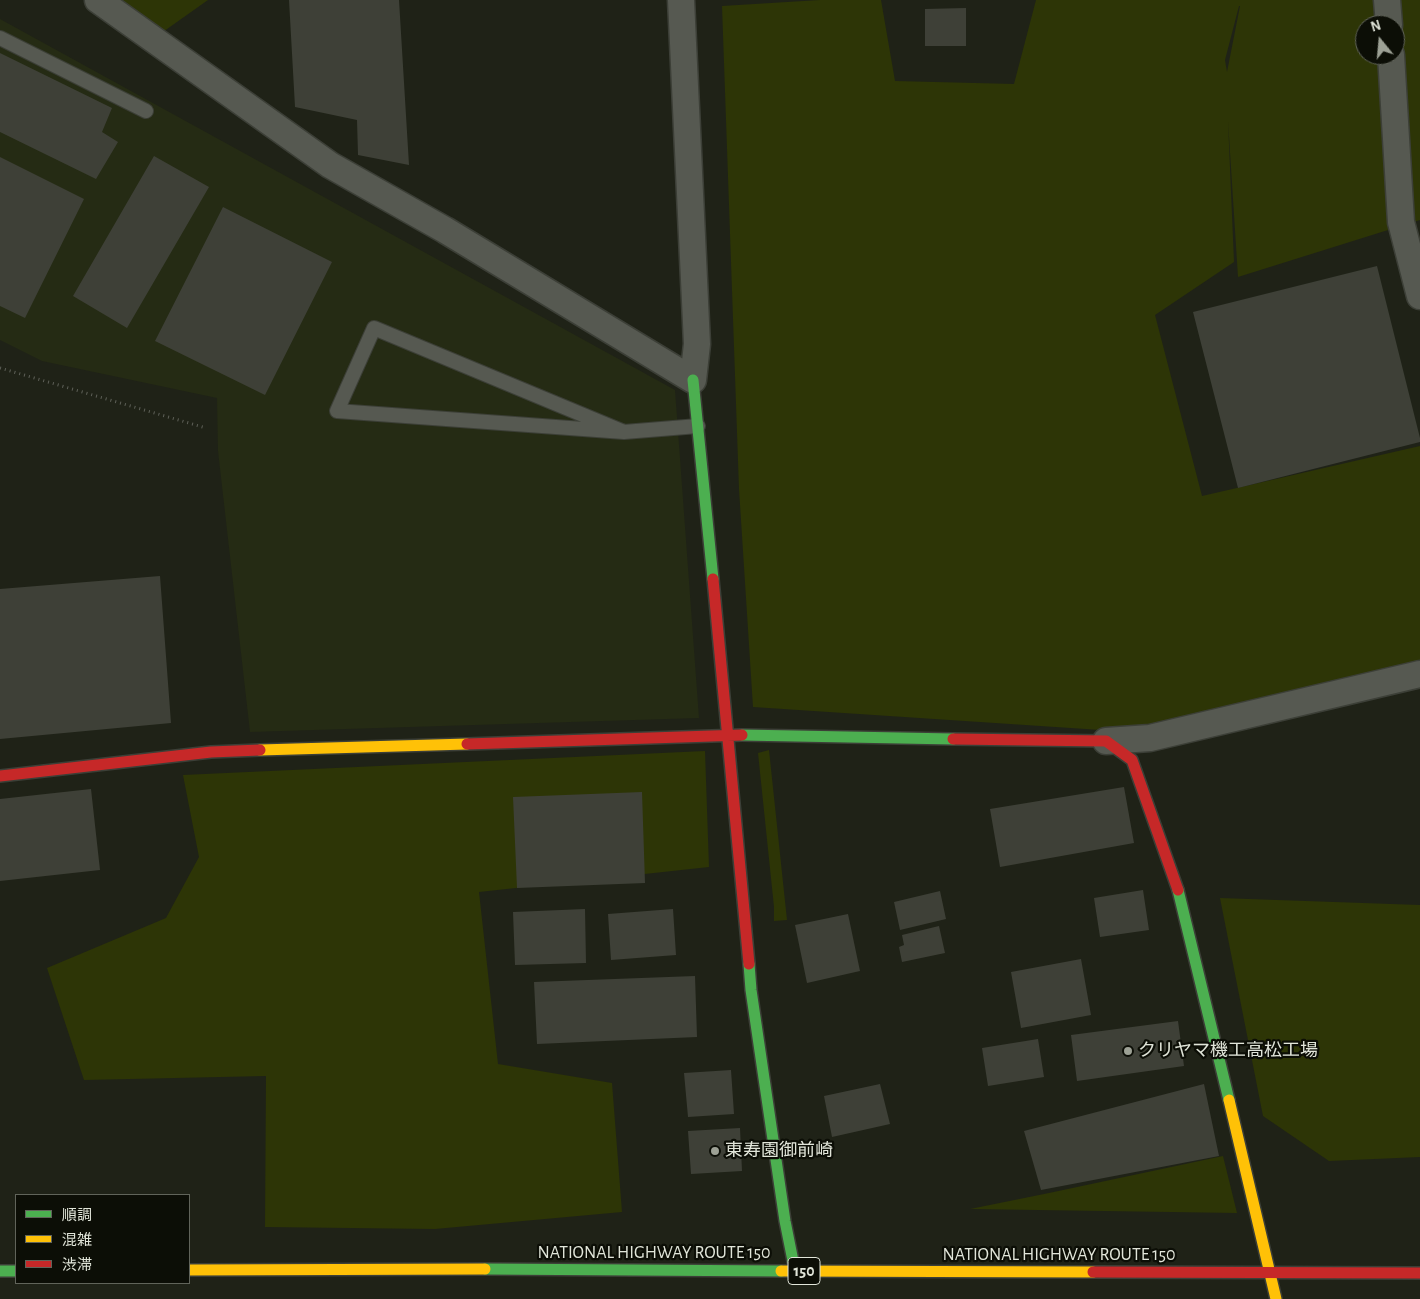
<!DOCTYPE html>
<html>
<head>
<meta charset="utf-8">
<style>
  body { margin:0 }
  #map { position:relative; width:1420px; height:1299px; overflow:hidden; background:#1f2217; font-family:"Alegreya Sans","Noto Sans JP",sans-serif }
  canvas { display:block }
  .legend { position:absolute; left:15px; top:1194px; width:175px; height:90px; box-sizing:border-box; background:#0c0e06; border:1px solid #61645a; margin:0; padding:6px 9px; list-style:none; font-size:15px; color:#e1e5d9 }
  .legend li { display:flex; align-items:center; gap:10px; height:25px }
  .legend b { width:25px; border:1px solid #61645a }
  .north { position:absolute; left:1355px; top:15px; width:50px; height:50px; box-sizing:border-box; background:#0c0e06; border:1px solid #61645a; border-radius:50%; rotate:343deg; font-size:14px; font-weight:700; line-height:20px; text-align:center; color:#e1e5d9 }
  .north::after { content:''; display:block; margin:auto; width:18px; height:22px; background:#9da195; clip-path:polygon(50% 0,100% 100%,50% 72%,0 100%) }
</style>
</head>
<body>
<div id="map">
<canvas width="1420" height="1299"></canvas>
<ul class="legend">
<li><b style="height:6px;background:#4caf50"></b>順調</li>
<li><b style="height:6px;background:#ffc107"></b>混雑</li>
<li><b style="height:6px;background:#c62828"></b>渋滞</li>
</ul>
<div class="north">N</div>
</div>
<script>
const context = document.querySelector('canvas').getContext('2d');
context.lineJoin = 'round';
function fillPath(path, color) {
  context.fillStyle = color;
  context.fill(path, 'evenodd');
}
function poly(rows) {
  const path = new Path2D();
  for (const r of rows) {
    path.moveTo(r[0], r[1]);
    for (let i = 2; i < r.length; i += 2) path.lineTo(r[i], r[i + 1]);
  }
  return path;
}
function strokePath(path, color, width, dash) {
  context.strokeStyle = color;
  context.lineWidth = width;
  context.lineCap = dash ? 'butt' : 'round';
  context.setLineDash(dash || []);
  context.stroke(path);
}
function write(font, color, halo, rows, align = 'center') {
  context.font = font + ' "Alegreya Sans","Noto Sans JP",sans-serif';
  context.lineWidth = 4.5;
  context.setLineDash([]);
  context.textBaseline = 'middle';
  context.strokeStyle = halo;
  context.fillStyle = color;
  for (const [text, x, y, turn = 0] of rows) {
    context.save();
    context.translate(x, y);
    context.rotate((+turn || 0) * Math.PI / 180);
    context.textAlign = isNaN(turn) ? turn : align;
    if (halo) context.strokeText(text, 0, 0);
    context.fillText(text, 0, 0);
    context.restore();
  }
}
fillPath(poly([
  [0,19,675,390,699,718,250,732,218,451,217,398,42,361,0,340]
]), '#252b14');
fillPath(poly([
  [116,0,208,0,160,34],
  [820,0,881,0,895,81,1014,84,1036,0,1420,0,1420,220,1238,277,1228,121,1234,262,1155,315,1202,496,1420,446,1420,671,1116,731,753,707,739,489,722,6],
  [1239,6,1240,6,1227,72,1225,60],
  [1365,25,1395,25,1395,55,1365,55],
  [769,750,787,920,774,921,774,907,758,753],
  [705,751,709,867,479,892,498,1064,612,1083,622,1212,435,1229,265,1227,266,1076,84,1080,47,968,166,918,199,857,183,775],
  [1220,898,1420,905,1420,1157,1329,1161,1263,1116],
  [1223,1156,1237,1213,970,1209,1049,1193]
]), '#2d3506');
fillPath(poly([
  [289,0,399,0,409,165,358,155,357,120,295,107],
  [966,8,966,46,925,46,925,9],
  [0,53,112,108,102,132,118,142,96,179,0,132],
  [154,156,209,187,127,328,73,296],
  [0,157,84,199,25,318,0,306],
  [223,207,332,262,265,395,155,341],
  [1377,266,1420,438,1420,442,1238,488,1193,312],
  [160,576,171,723,0,739,0,589],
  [1124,787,1134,843,1000,867,990,809],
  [91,789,100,870,0,881,0,799],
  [642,792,645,883,517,888,513,797],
  [1143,890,1149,930,1100,937,1094,898],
  [940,891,946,919,900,930,894,902],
  [585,909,586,963,515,965,513,912],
  [673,909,676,955,611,960,608,914],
  [848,914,860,971,807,983,795,925],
  [939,926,945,953,902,962,899,947,904,945,902,935],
  [1081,959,1091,1015,1021,1028,1011,972],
  [695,976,697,1037,537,1044,534,982],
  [1178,1021,1184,1066,1077,1081,1071,1035],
  [1038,1039,1044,1077,988,1086,982,1048],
  [731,1070,734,1114,688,1117,684,1073],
  [880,1084,890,1124,832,1137,824,1096],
  [1204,1084,1219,1156,1041,1190,1024,1131],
  [740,1128,742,1171,691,1174,688,1131]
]), '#3e4037');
const lane = poly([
  [0,38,146,111],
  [624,432,337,411,374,328,624,432,698,426]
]);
const street = poly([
  [98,0,330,165,445,230,693,380,697,344,681,0],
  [1387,0,1389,25],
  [1391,55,1401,222,1420,296],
  [1106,741,1150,738,1420,674]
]);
const fast = poly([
  [693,380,713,579],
  [742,735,953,739],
  [1178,890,1229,1100],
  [749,964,751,990,785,1221,795,1271],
  [485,1269,781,1271],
  [0,1271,16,1271]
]);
const slow = poly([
  [260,750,467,744],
  [1229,1100,1276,1299],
  [189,1270,485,1269],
  [781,1271,1093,1272]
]);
const jam = poly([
  [713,579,749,964],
  [953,739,1106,741,1132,760,1178,890],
  [467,744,742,735],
  [0,776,211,752,260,750],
  [1093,1272,1420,1273]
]);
strokePath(lane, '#3c3f37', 16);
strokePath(street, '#3c3f37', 29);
strokePath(fast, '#3c3f37', 14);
strokePath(slow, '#3c3f37', 14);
strokePath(jam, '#3c3f37', 14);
strokePath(poly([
  [0,368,206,428]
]), '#5f6159', 3, [1, 4]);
strokePath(lane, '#565951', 14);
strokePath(street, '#565951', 26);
strokePath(fast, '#4caf50', 11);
strokePath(slow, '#ffc107', 11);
strokePath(jam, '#c62828', 11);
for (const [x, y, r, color] of [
  [1128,1051,5,"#9da195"],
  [715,1151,5,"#9da195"]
]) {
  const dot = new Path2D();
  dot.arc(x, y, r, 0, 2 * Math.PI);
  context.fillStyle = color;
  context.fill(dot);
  strokePath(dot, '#0c0e06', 2);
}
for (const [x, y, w] of [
  [804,1271,32]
]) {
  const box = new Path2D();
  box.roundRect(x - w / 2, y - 13.5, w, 27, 4);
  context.fillStyle = '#0c0e06';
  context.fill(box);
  strokePath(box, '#e1e5d9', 1);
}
write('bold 16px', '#e1e5d9', null, [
  ["150",804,1271]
]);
write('18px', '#e1e5d9', '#0c0e06', [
  ["クリヤマ機工高松工場",1138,1051],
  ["東寿園御前崎",725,1151]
], 'left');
write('18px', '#e1e5d9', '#0c0e06', [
  ["NATIONAL HIGHWAY ROUTE 150",654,1253],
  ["NATIONAL HIGHWAY ROUTE 150",1059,1255]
]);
</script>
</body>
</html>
